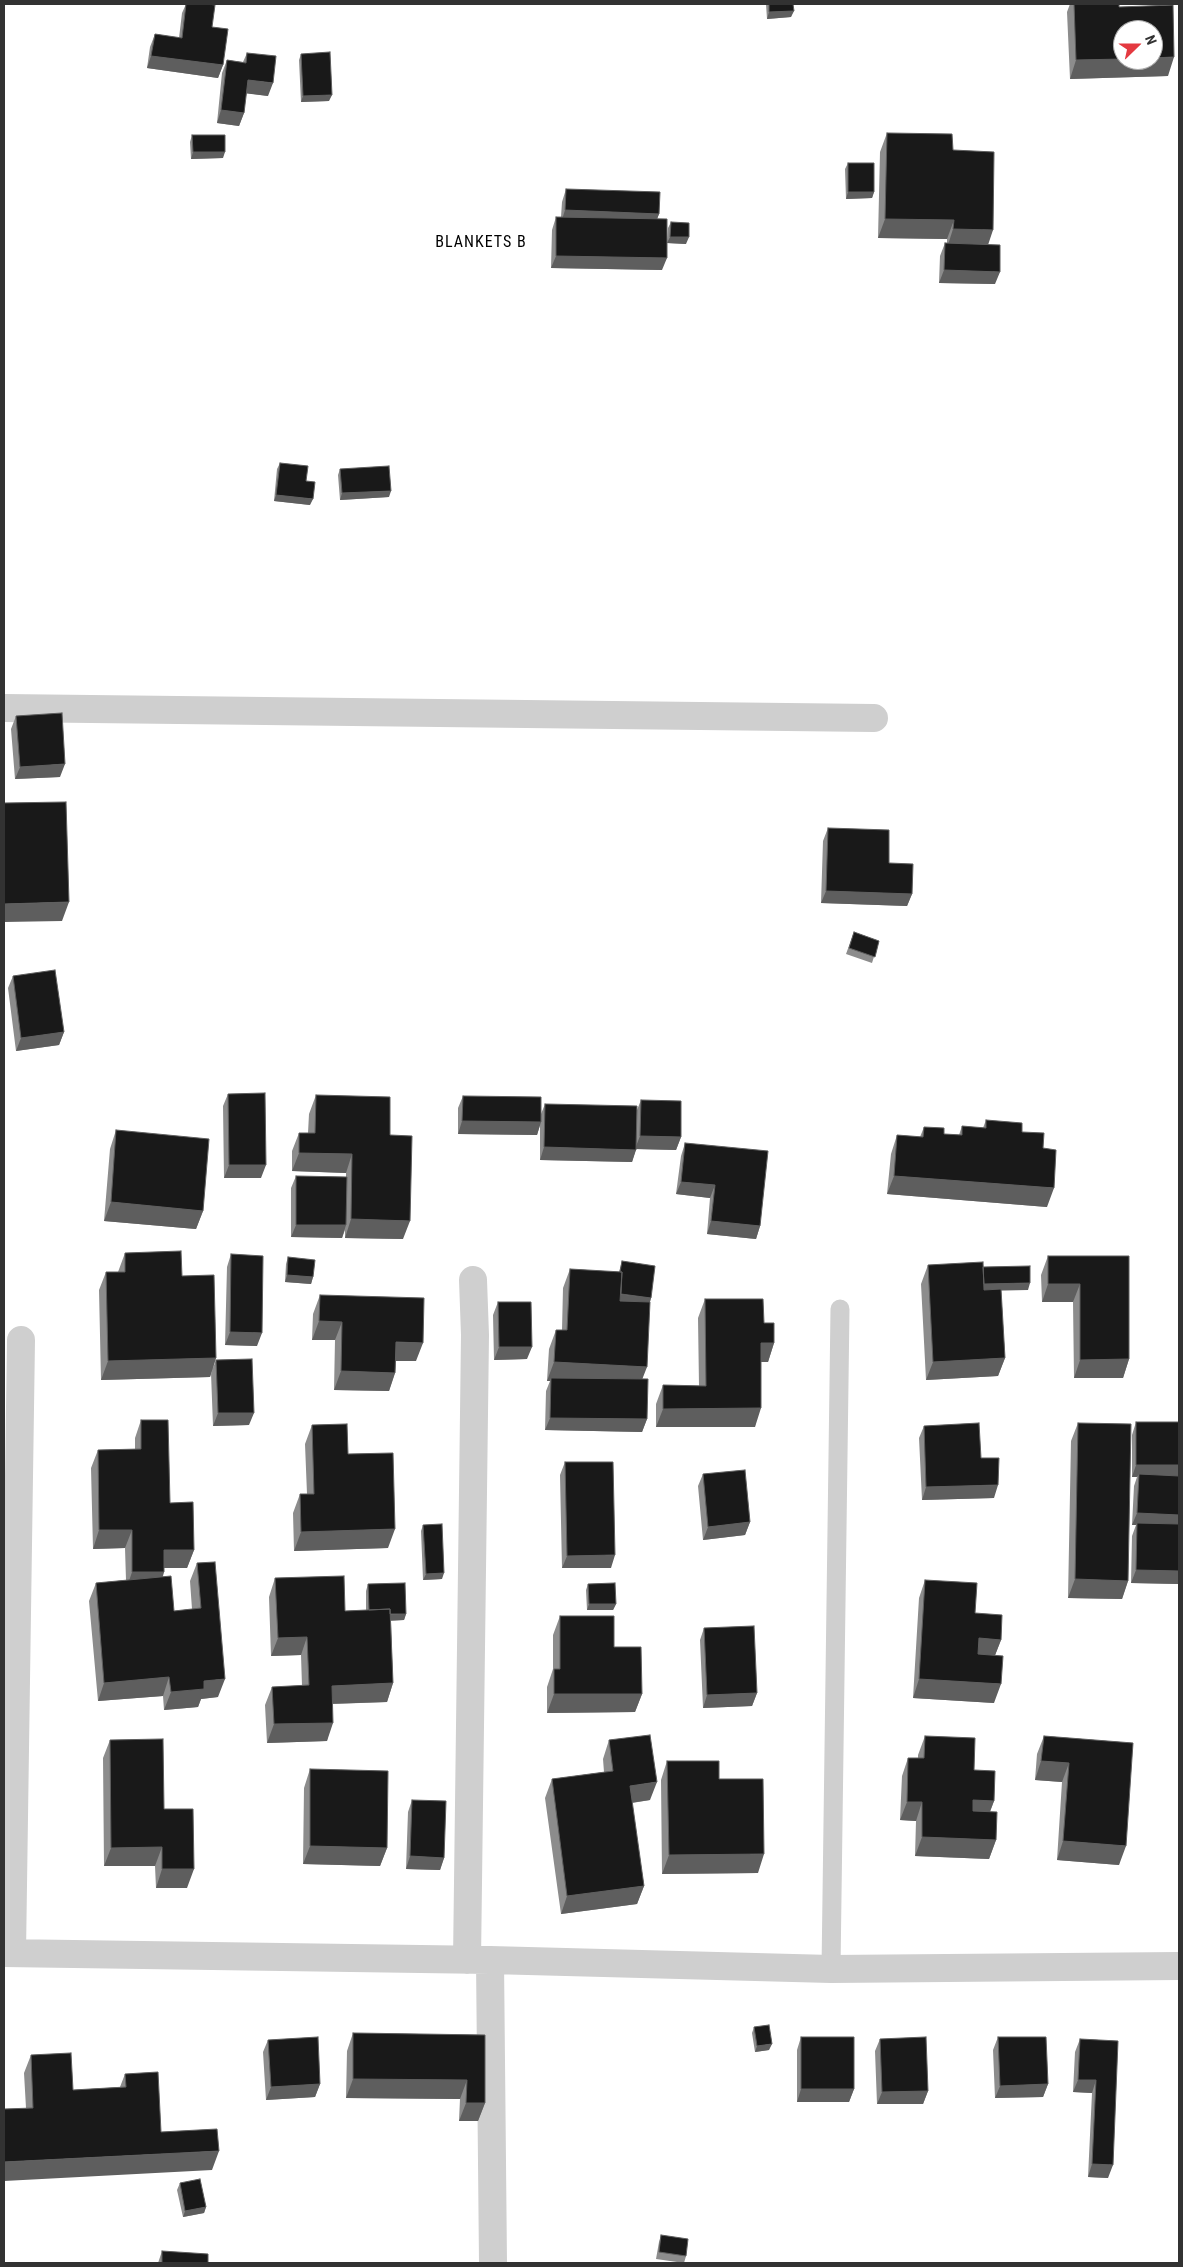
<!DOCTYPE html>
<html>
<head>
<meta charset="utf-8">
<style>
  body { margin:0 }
  #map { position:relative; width:1183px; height:2267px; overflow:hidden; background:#fff; font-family:"Roboto Condensed",sans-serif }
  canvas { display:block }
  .frame { position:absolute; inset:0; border:5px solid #323232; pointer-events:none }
  .north { position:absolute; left:1113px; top:20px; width:50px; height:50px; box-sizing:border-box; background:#fff; border:1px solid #adadad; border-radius:50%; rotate:68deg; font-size:14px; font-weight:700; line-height:20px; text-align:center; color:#323232 }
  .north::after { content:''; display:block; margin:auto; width:18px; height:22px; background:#e43940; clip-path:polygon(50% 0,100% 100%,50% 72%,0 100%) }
</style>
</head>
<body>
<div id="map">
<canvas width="1183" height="2267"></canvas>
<div class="frame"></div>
<div class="north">N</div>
</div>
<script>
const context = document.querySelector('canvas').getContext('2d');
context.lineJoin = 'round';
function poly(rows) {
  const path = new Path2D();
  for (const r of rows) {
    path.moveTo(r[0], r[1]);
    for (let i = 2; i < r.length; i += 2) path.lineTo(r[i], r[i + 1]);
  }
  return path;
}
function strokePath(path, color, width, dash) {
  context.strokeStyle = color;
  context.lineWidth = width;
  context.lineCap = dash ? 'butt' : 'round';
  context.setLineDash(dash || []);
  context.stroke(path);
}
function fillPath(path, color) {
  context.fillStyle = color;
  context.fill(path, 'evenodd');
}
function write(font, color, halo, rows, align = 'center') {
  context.font = font + ' "Roboto Condensed",sans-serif';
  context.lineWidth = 5;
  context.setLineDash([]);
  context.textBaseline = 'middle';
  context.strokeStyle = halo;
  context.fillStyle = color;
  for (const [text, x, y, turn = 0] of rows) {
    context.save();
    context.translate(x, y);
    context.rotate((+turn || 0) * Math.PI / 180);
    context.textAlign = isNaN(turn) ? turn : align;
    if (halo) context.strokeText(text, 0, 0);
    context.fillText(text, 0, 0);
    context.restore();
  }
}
strokePath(poly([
  [831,1969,840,1309]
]), '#cfcfcf', 19);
strokePath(poly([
  [4,708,874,718],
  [4,1953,490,1960,831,1969,1179,1966],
  [12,1953,21,1340],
  [467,1960,475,1335,473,1280],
  [490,1960,493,2263]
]), '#cfcfcf', 28);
fillPath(poly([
  [186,4,208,4,212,27,223,65,218,78,147,68,150,47,155,34,179,38,182,13],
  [766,4,793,4,791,17,767,19],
  [1070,4,1119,4,1119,7,1168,76,1070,79,1067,12],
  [247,53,268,96,246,93,244,113,239,126,217,123,222,73,227,60,243,62],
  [301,54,329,101,301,102,299,60],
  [887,133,953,150,988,244,995,284,939,283,940,256,945,243,947,243,947,239,878,238,880,152],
  [192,135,223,158,191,159,190,142],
  [848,163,874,192,872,198,846,199,845,169],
  [566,189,659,214,657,219,662,270,551,268,552,230,556,217,561,217,562,202],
  [671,222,686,244,667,243,668,228],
  [280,463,310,505,274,501,277,469],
  [340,469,389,497,340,500,338,475],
  [16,716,60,777,15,779,11,729],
  [828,828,889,863,912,894,907,906,821,903,823,841],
  [854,932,879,941,872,963,846,954],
  [13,976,64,1032,59,1045,16,1051,8,988],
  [228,1094,261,1178,224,1178,223,1106],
  [316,1095,390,1135,403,1239,345,1238,345,1230,342,1238,291,1237,291,1188,296,1176,346,1177,346,1173,292,1171,292,1151,299,1133,308,1133,309,1114],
  [463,1096,541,1114,545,1104,637,1110,641,1100,681,1137,676,1150,636,1149,632,1162,540,1160,540,1125,537,1135,458,1134,458,1108],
  [986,1120,1022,1132,1043,1148,1047,1207,887,1194,891,1154,897,1135,920,1137,924,1127,944,1134,959,1135,962,1126,983,1128],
  [116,1130,203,1211,196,1229,104,1221,110,1149],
  [685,1143,760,1226,756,1239,707,1234,710,1198,676,1194,681,1156],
  [125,1253,182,1276,216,1358,210,1377,101,1380,99,1290,106,1272,118,1272],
  [231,1254,257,1346,225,1345,227,1267],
  [1048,1256,1129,1256,1129,1359,1123,1378,1074,1378,1073,1302,1042,1302,1041,1275],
  [288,1257,313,1277,311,1284,285,1282,286,1264],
  [622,1261,651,1298,650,1302,642,1379,647,1419,642,1432,545,1430,546,1391,550,1381,547,1381,549,1349,556,1330,562,1330,563,1288,570,1269,619,1272],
  [928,1265,983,1267,1028,1290,1001,1290,1005,1358,998,1376,926,1380,921,1284],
  [320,1295,416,1361,396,1361,395,1373,389,1391,334,1390,335,1340,312,1340,313,1314],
  [705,1299,764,1323,774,1343,768,1362,761,1362,755,1427,656,1427,656,1404,663,1385,699,1386,698,1318],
  [498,1302,527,1359,494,1360,493,1315],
  [216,1360,249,1425,213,1426,211,1373],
  [141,1420,170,1503,194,1550,187,1568,164,1568,163,1577,174,1611,192,1609,190,1581,197,1563,218,1697,201,1699,198,1707,164,1710,163,1696,98,1701,89,1601,96,1583,126,1580,125,1548,93,1549,91,1468,98,1450,135,1449,135,1438],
  [1136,1422,1179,1422,1179,1584,1131,1583,1132,1536,1136,1525,1132,1525,1134,1486,1137,1477,1132,1477,1132,1435],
  [1078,1423,1128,1581,1122,1599,1068,1598,1071,1441],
  [312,1425,348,1454,388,1548,294,1551,293,1513,300,1494,307,1494,305,1444],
  [924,1426,994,1498,922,1500,919,1438],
  [565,1462,611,1568,562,1568,560,1475],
  [703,1474,750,1522,745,1535,703,1540,698,1486],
  [423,1525,442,1579,423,1580,421,1531],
  [275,1578,345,1611,366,1610,366,1591,368,1584,406,1614,404,1620,391,1621,393,1683,387,1702,333,1704,327,1741,267,1743,265,1705,272,1687,302,1686,301,1655,271,1656,269,1597],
  [925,1580,975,1613,1001,1640,995,1655,994,1703,913,1698,919,1598],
  [588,1584,616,1604,613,1610,587,1610,586,1590],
  [560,1616,614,1647,642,1694,635,1712,547,1713,547,1687,553,1669,553,1635],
  [704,1628,757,1693,752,1706,703,1708,700,1640],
  [925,1736,974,1770,994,1801,990,1812,996,1840,989,1859,915,1856,916,1821,900,1820,902,1776,908,1758,918,1758,918,1755],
  [1044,1736,1133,1743,1119,1865,1057,1860,1062,1782,1035,1780,1037,1754],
  [110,1740,164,1809,187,1888,156,1888,155,1866,104,1866,103,1758],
  [609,1740,650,1800,632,1803,644,1886,637,1904,561,1914,545,1798,552,1779,604,1772,603,1759],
  [667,1761,719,1779,758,1873,662,1874,661,1780],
  [310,1769,387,1848,380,1866,303,1864,304,1788],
  [412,1800,444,1858,440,1870,406,1869,408,1812],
  [754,2027,769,2050,755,2052,752,2033],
  [353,2033,485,2035,485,2103,478,2121,459,2121,460,2099,346,2098,347,2051],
  [801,2037,854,2089,849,2102,797,2102,797,2050],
  [998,2037,1048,2084,1043,2097,995,2098,993,2050],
  [880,2039,928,2091,923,2104,877,2104,875,2051],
  [1080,2039,1118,2041,1108,2178,1088,2177,1092,2093,1073,2092,1075,2052],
  [268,2040,320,2084,315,2097,266,2100,263,2052],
  [31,2055,73,2090,120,2087,125,2074,161,2132,212,2170,26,2108,24,2073],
  [180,2183,206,2207,204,2213,183,2217,177,2190],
  [661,2235,686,2256,684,2263,656,2259,659,2242],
  [162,2251,208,2263,158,2263]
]), '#8c8c8c');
fillPath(poly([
  [794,11,791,17,767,19,769,12],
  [151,56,223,65,218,78,147,68],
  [1174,57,1168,76,1070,79,1076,60,1123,59,1123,60,1153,60,1153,58],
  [248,80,273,83,268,96,243,93],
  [332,95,329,101,301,102,303,96],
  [221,110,244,113,239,126,217,123],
  [193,152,225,152,223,158,191,159],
  [848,192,874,192,872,198,846,199],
  [565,210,659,214,654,227,561,223],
  [885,219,954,220,947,239,878,238],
  [953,229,993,230,987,248,947,248],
  [670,237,689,237,686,244,667,243],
  [556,256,667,258,662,270,551,268],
  [944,270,1000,272,995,284,939,283],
  [391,491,389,497,340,500,342,493],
  [276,495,313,499,310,505,274,501],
  [65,764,60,777,15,779,20,767],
  [826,891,912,894,907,906,821,903],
  [69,902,62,921,4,922,4,904],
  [64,1032,59,1045,16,1051,21,1038],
  [462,1121,541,1122,537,1135,458,1134],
  [640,1136,681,1137,676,1150,635,1149],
  [544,1147,636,1150,632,1162,540,1160],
  [299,1153,352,1154,346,1173,292,1171],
  [229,1165,266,1165,261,1178,224,1178],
  [894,1176,1054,1188,1047,1207,887,1194],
  [681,1182,715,1185,710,1198,676,1194],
  [111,1202,203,1211,196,1229,104,1221],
  [351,1219,410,1221,403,1239,345,1238],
  [711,1221,760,1226,756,1239,707,1234],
  [296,1225,346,1225,342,1238,291,1237],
  [287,1275,313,1277,311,1284,285,1282],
  [1030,1283,1028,1290,980,1291,983,1284],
  [1048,1284,1080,1284,1073,1302,1042,1302],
  [617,1294,651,1298,649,1305,615,1300],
  [319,1321,342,1322,335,1340,312,1340],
  [230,1332,262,1333,257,1346,225,1345],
  [396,1342,423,1343,416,1361,389,1361],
  [761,1343,774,1343,768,1362,754,1362],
  [499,1347,532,1347,527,1359,494,1360],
  [216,1358,210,1377,101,1380,108,1361],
  [1005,1358,998,1376,926,1380,933,1362],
  [1129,1359,1123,1378,1074,1378,1080,1360],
  [554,1362,647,1367,640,1385,551,1378,550,1381,547,1381],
  [341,1371,395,1373,389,1391,334,1390],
  [761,1408,755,1427,656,1427,663,1409],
  [218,1413,254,1413,249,1425,213,1426],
  [550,1418,647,1419,642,1432,545,1430],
  [1136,1465,1179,1465,1179,1478,1139,1474,1137,1477,1132,1477],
  [998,1485,994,1498,922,1500,926,1487],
  [1137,1513,1179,1515,1179,1528,1137,1523,1136,1525,1132,1525],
  [750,1522,745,1535,703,1540,708,1527],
  [395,1529,388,1548,294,1551,301,1532],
  [99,1530,132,1530,125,1548,93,1549],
  [164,1550,194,1550,187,1568,157,1568],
  [615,1555,611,1568,562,1568,567,1556],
  [1136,1570,1179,1571,1179,1584,1131,1583],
  [132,1572,164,1572,158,1591,126,1590],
  [444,1573,442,1579,423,1580,426,1574],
  [1075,1579,1128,1581,1122,1599,1068,1598],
  [589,1604,616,1604,613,1610,587,1610],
  [406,1614,404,1620,366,1621,369,1615],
  [307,1637,301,1655,271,1656,278,1638],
  [979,1638,1001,1640,994,1658,973,1657],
  [169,1677,163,1696,98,1701,104,1683],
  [225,1679,218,1697,201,1699,198,1707,164,1710,171,1692,204,1681],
  [919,1679,1001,1684,994,1703,913,1698],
  [393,1683,387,1702,325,1704,332,1686],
  [757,1693,752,1706,703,1708,707,1695],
  [554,1694,642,1694,635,1712,547,1713],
  [333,1723,327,1741,267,1743,274,1724],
  [1041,1761,1069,1763,1062,1782,1035,1780],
  [657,1782,650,1800,623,1804,630,1786],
  [973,1800,994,1801,987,1819,966,1818],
  [907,1802,922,1802,916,1821,900,1820],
  [922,1837,996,1840,989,1859,915,1856],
  [1063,1841,1126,1846,1119,1865,1057,1860],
  [310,1846,387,1848,380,1866,303,1864],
  [162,1847,155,1866,104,1866,111,1848],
  [764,1854,758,1873,662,1874,669,1855],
  [410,1856,444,1858,440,1870,406,1869],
  [162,1869,194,1869,187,1888,156,1888],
  [644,1886,637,1904,561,1914,567,1896],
  [772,2044,769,2050,755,2052,757,2046],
  [353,2079,467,2080,460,2099,346,2098],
  [1078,2080,1096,2080,1092,2093,1073,2092],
  [320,2084,315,2097,266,2100,271,2087],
  [1048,2084,1043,2097,995,2098,1000,2086],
  [801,2089,854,2089,849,2102,797,2102],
  [928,2091,923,2104,877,2104,882,2092],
  [466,2103,485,2103,478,2121,459,2121],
  [219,2151,212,2170,4,2181,4,2162],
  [1092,2164,1113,2165,1108,2178,1088,2177],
  [206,2207,204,2213,183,2217,185,2211]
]), '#5e5e5e');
const building = poly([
  [186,4,208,4,215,5,212,27,228,29,223,65,151,56,155,34,182,38,186,4],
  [769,4,793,4,794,11,769,12,769,4],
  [1074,4,1119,4,1119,7,1173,5,1174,57,1153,58,1153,30,1123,30,1123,59,1076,60,1074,4],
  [330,52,332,95,303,96,301,54,330,52],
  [247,53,276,56,273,83,248,80,244,113,221,110,227,60,246,63,247,53],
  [887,133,952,134,953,150,994,152,993,230,953,229,954,220,885,219,887,133],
  [192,135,225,135,225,152,193,152,192,135],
  [848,163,874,163,874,192,848,192,848,163],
  [566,189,660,192,659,214,565,210,566,189],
  [556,217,667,219,667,258,556,256,556,217],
  [671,222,689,223,689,237,670,237,671,222],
  [945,243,1000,245,1000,272,944,270,945,243],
  [280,463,308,466,306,481,315,482,313,499,276,495,280,463],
  [389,466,391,491,342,493,340,469,389,466],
  [62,713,65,764,20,767,16,716,62,713],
  [66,802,69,902,4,904,4,803,66,802],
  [828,828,889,830,889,863,913,864,912,894,826,891,828,828],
  [854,932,879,941,875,957,849,948,854,932],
  [55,970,64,1032,21,1038,13,976,55,970],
  [265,1093,266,1165,229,1165,228,1094,265,1093],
  [316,1095,390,1097,390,1135,412,1136,410,1221,351,1219,352,1154,299,1153,299,1133,315,1133,316,1095],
  [463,1096,541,1097,541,1122,462,1121,463,1096],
  [641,1100,681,1101,681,1137,640,1136,641,1100],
  [545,1104,637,1106,636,1150,544,1147,545,1104],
  [986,1120,1022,1123,1022,1132,1044,1133,1043,1148,1056,1150,1054,1188,894,1176,897,1135,923,1137,924,1127,944,1128,944,1134,962,1135,962,1126,986,1128,986,1120],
  [116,1130,209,1139,203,1211,111,1202,116,1130],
  [685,1143,768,1151,760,1226,711,1221,715,1185,681,1182,685,1143],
  [296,1176,347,1177,346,1225,296,1225,296,1176],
  [181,1251,182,1276,214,1275,216,1358,108,1361,106,1272,125,1272,125,1253,181,1251],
  [231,1254,263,1256,262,1333,230,1332,231,1254],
  [1048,1256,1129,1256,1129,1359,1080,1360,1080,1284,1048,1284,1048,1256],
  [288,1257,315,1260,313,1277,287,1275,288,1257],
  [622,1261,655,1266,651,1298,621,1294,622,1272,620,1272,622,1261],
  [983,1262,984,1290,1001,1289,1005,1358,933,1362,928,1265,983,1262],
  [1030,1266,1030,1283,984,1284,983,1267,1030,1266],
  [570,1269,622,1272,620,1301,650,1302,647,1367,554,1362,556,1330,567,1330,570,1269],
  [320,1295,424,1298,423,1343,396,1342,395,1373,341,1371,342,1322,319,1321,320,1295],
  [705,1299,763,1299,764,1323,774,1323,774,1343,761,1343,761,1408,663,1409,663,1385,706,1386,705,1299],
  [498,1302,531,1302,532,1347,499,1347,498,1302],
  [252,1359,254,1413,218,1413,216,1360,252,1359],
  [551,1378,648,1379,647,1419,550,1418,551,1378],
  [141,1420,168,1420,170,1503,193,1502,194,1550,164,1550,164,1572,132,1572,132,1530,99,1530,98,1450,141,1449,141,1420],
  [1136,1422,1179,1422,1179,1465,1136,1465,1136,1422],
  [979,1423,981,1458,999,1458,998,1485,926,1487,924,1426,979,1423],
  [1078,1423,1131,1424,1128,1581,1075,1579,1078,1423],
  [347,1424,348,1454,393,1453,395,1529,301,1532,300,1494,314,1494,312,1425,347,1424],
  [565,1462,613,1462,615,1555,567,1556,565,1462],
  [745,1470,750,1522,708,1527,703,1474,745,1470],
  [1139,1474,1179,1476,1179,1515,1137,1513,1139,1474],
  [1137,1523,1179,1524,1179,1571,1136,1570,1137,1523],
  [442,1524,444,1573,426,1574,423,1525,442,1524],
  [215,1562,225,1679,204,1681,204,1689,171,1692,169,1677,104,1683,96,1583,171,1576,174,1611,201,1608,197,1563,215,1562],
  [344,1576,345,1611,390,1609,393,1683,332,1686,333,1723,274,1724,272,1687,309,1685,307,1637,278,1638,275,1578,344,1576],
  [925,1580,977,1583,975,1613,1002,1615,1001,1640,979,1638,978,1654,1003,1656,1001,1684,919,1679,925,1580],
  [405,1583,406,1614,390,1614,390,1609,369,1610,368,1584,405,1583],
  [615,1583,616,1604,589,1604,588,1584,615,1583],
  [560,1616,614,1616,614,1647,641,1647,642,1694,554,1694,554,1669,560,1669,560,1616],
  [754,1626,757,1693,707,1695,704,1628,754,1626],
  [650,1735,657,1782,630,1786,644,1886,567,1896,552,1779,613,1771,609,1740,650,1735],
  [925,1736,975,1738,974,1770,995,1771,994,1801,973,1800,973,1811,997,1812,996,1840,922,1837,922,1802,907,1802,908,1758,924,1758,925,1736],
  [1044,1736,1133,1743,1126,1846,1063,1841,1069,1763,1041,1761,1044,1736],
  [163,1739,164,1809,193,1809,194,1869,162,1869,162,1847,111,1848,110,1740,163,1739],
  [667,1761,719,1761,719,1779,763,1779,764,1854,669,1855,667,1761],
  [310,1769,388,1771,387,1848,310,1846,310,1769],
  [412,1800,446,1801,444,1858,410,1856,412,1800],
  [769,2025,772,2044,757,2046,754,2027,769,2025],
  [353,2033,485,2035,485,2103,466,2103,467,2080,353,2079,353,2033],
  [318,2037,320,2084,271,2087,268,2040,318,2037],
  [801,2037,854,2037,854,2089,801,2089,801,2037],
  [926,2037,928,2091,882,2092,880,2039,926,2037],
  [998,2037,1046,2037,1048,2084,1000,2086,998,2037],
  [1080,2039,1118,2041,1113,2165,1092,2164,1096,2080,1078,2080,1080,2039],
  [71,2053,73,2090,126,2087,125,2074,158,2072,161,2132,217,2129,219,2151,4,2162,4,2109,33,2108,31,2055,71,2053],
  [200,2179,206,2207,185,2211,180,2183,200,2179],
  [661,2235,688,2239,686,2256,659,2252,661,2235],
  [162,2251,208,2254,208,2263,162,2263,162,2251]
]);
fillPath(building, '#191919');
strokePath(building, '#5e5e5e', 1);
context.letterSpacing = '1px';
write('16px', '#000', '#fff', [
  ["BLANKETS B",481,243]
]);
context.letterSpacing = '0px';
</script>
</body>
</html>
